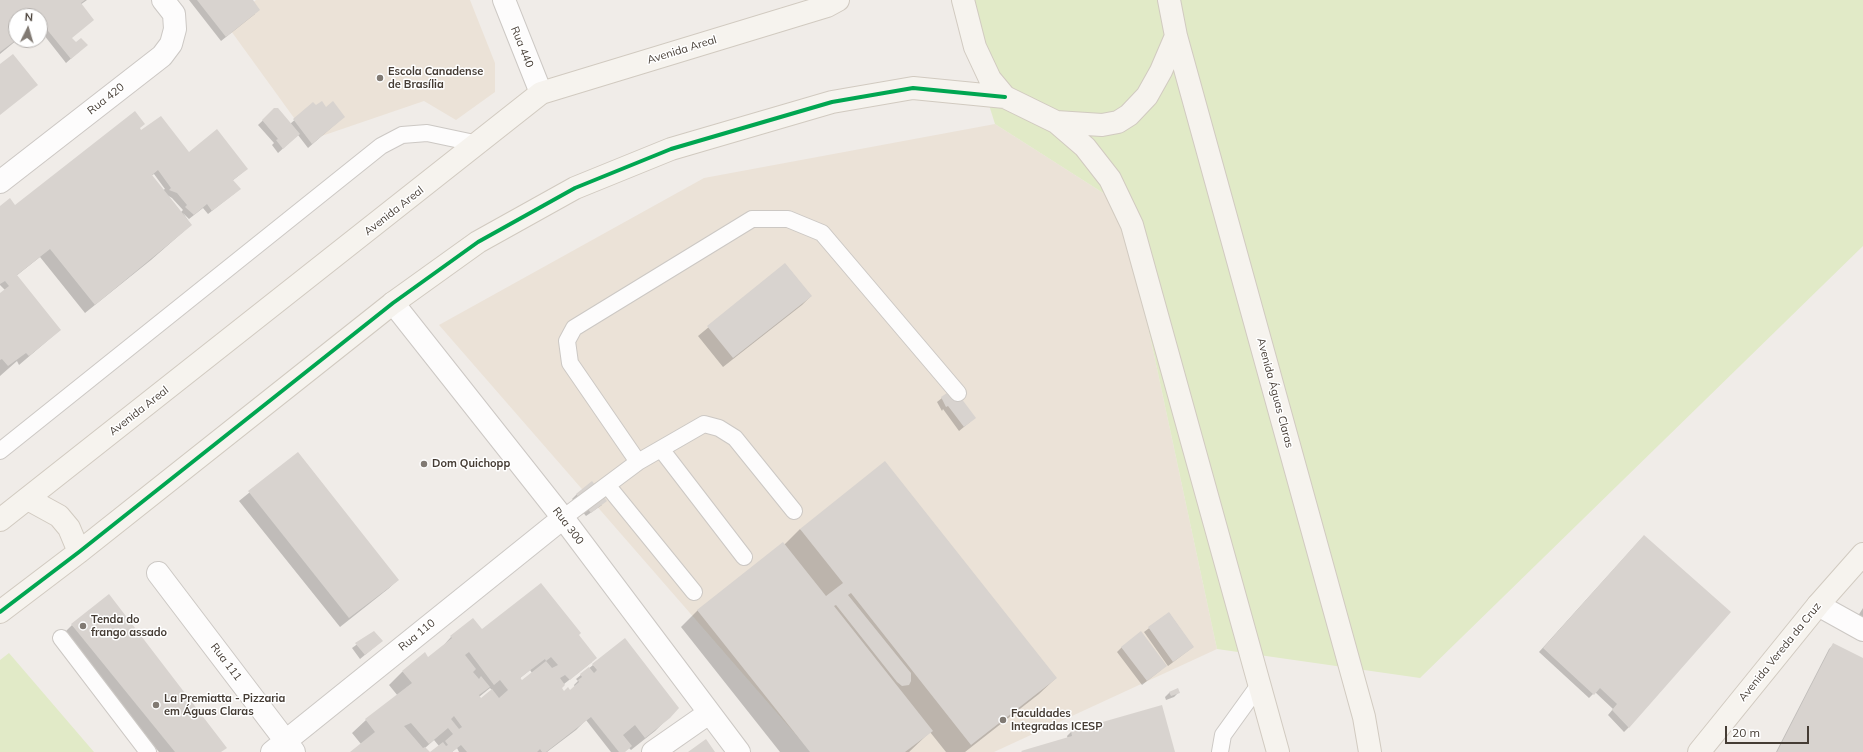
<!DOCTYPE html>
<html>
<head>
<meta charset="utf-8">
<style>
  body { margin:0 }
  #map { position:relative; width:1863px; height:752px; overflow:hidden; background:#f0ece8; font-family:Mulish,sans-serif }
  canvas { display:block }
  .north { position:absolute; left:8px; top:8px; width:40px; height:40px; box-sizing:border-box; background:#fff; border:1px solid #b5b1ae; border-radius:50%; rotate:5deg; font-size:11px; font-weight:700; line-height:16px; text-align:center; color:#453c34 }
  .north::after { content:''; display:block; margin:auto; width:14px; height:18px; background:#817a73; clip-path:polygon(50% 0,100% 100%,50% 72%,0 100%) }
  .scale { position:absolute; left:1725px; top:726px; width:84px; height:18px; box-sizing:border-box; border:2px solid #453c34; border-top:0; padding-left:5px; font-size:12px; line-height:14px; white-space:nowrap; color:#453c34; -webkit-text-stroke:3px #fff; paint-order:stroke }
</style>
</head>
<body>
<div id="map">
<canvas width="1863" height="752"></canvas>
<div class="north">N</div>
<div class="scale">20 m</div>
</div>
<script>
const context = document.querySelector('canvas').getContext('2d');
context.lineJoin = 'round';
function fillPath(path, color) {
  context.fillStyle = color;
  context.fill(path, 'evenodd');
}
function poly(rows) {
  const path = new Path2D();
  for (const r of rows) {
    path.moveTo(r[0], r[1]);
    for (let i = 2; i < r.length; i += 2) path.lineTo(r[i], r[i + 1]);
  }
  return path;
}
function strokePath(path, color, width, dash) {
  context.strokeStyle = color;
  context.lineWidth = width;
  context.lineCap = dash ? 'butt' : 'round';
  context.setLineDash(dash || []);
  context.stroke(path);
}
function write(font, color, halo, rows, align = 'center') {
  context.font = font + ' Mulish,sans-serif';
  context.lineWidth = 3;
  context.setLineDash([]);
  context.textBaseline = 'middle';
  context.strokeStyle = halo;
  context.fillStyle = color;
  for (const [text, x, y, turn = 0] of rows) {
    context.save();
    context.translate(x, y);
    context.rotate((+turn || 0) * Math.PI / 180);
    context.textAlign = isNaN(turn) ? turn : align;
    if (halo) context.strokeText(text, 0, 0);
    context.fillText(text, 0, 0);
    context.restore();
  }
}
fillPath(poly([
  [256,0,470,0,495,63,495,92,456,120,424,101,310,140,226,24],
  [995,124,1122,205,1217,649,994,752,811,752,439,325,704,178]
]), '#ebe2d7');
fillPath(poly([
  [956,0,1863,0,1863,246,1420,678,1217,649,1122,205,995,124],
  [9,653,94,752,0,752,0,660]
]), '#e1eac7');
fillPath(poly([
  [0,0,87,0,80,5,71,38,82,49,66,63,40,30,40,16,16,16,17,40,0,54],
  [189,0,251,0,255,14,221,41],
  [313,104,339,121,308,148,298,135,278,153,272,145,274,143,258,125,275,109,290,124],
  [139,129,141,132,189,153,242,173,232,181,235,193,208,214,203,208,189,219,183,213,191,225,151,260,85,313,40,257,16,276,60,330,19,365,17,361,0,376,0,294,5,290,0,285,0,207,15,207],
  [154,174,165,189,163,190,151,176],
  [167,195,172,198,183,210,181,212],
  [785,264,811,296,802,305,723,367,698,336],
  [942,398,960,398,970,422,959,431,943,409,942,411,937,402],
  [298,453,398,580,388,589,340,627,239,501],
  [577,494,602,505,586,516,572,499],
  [800,529,1056,678,1039,694,965,752,946,752,930,732,909,752,780,752,681,627,698,610,784,545],
  [1640,540,1629,727,1624,732,1608,715,1613,709,1595,692,1589,698,1539,652],
  [1863,608,1863,623,1856,619],
  [1169,613,1193,647,1168,666,1144,632],
  [473,619,482,630,578,635,592,662,564,684,561,688,564,692,570,691,575,687,574,685,578,681,576,679,593,665,669,717,655,731,631,750,629,748,624,752,611,752,586,720,576,730,547,752,459,752,457,748,452,752,432,752,439,746,434,740,425,748,428,752,352,752,361,744,352,733,366,720,398,696,389,685,402,672,428,658,442,647,451,637],
  [530,670,532,673,522,681,520,678],
  [490,688,492,690,481,699,479,697],
  [72,625,221,752,159,752,63,634],
  [374,632,377,645,360,659,352,648],
  [1833,645,1863,659,1863,752,1776,752,1829,649],
  [1122,647,1161,670,1142,685,1117,652],
  [1170,692,1179,692,1174,697,1166,700,1165,697],
  [1071,732,1174,752,1023,752,1068,739,1067,736]
]), '#0003');
fillPath(poly([
  [0,0,85,0,81,3,94,20,72,38,76,42,81,38,88,45,71,59,40,21,40,16,16,16,16,40,0,52],
  [197,0,253,0,260,10,226,37],
  [13,54,38,85,0,115,0,64],
  [322,101,326,107,333,101,345,117,312,144,293,119,313,102,316,105],
  [274,108,278,108,300,134,283,149,276,140,278,139,262,120],
  [135,111,145,124,140,128,141,130,161,116,189,152,217,129,248,169,233,180,241,189,212,211,207,204,194,215,185,207,187,205,177,193,169,190,171,188,158,170,152,175,192,225,95,305,50,249,17,275,61,330,29,356,26,353,8,366,2,359,0,360,0,293,9,286,5,281,0,284,0,206,10,198,15,205],
  [785,263,812,296,733,358,707,326],
  [960,385,967,394,961,398,976,418,964,427,948,406,946,407,941,397,947,393,950,397,957,392],
  [298,452,399,580,349,618,248,491],
  [885,461,1057,678,971,745,851,593,848,595,911,673,911,681,909,685,902,686,897,682,836,605,834,606,933,731,905,752,810,752,697,610,783,542,826,596,843,583,800,529],
  [592,481,607,501,591,513,576,494],
  [1644,535,1731,612,1629,728,1612,710,1617,704,1600,688,1594,695,1543,648],
  [541,583,581,633,579,635,597,658,570,680,565,675,560,678,565,685,562,688,564,691,568,687,570,690,579,682,578,680,582,677,580,674,589,667,594,673,597,670,592,664,625,638,679,708,670,718,645,738,635,725,623,735,632,746,625,752,619,752,591,717,546,752,542,752,540,749,537,752,467,752,461,745,452,752,430,752,443,742,446,746,448,745,445,741,453,734,448,728,429,744,411,723,404,726,423,748,425,747,430,752,350,752,375,732,365,719,412,683,402,671,425,652,428,657,452,638,450,636,473,618,482,629],
  [469,652,494,685,500,680,508,690,499,698,492,689,481,698,479,695,490,687,481,676,479,679,473,672,476,669,465,655],
  [551,657,558,665,552,668,546,661,522,680,520,678,545,659,546,661],
  [454,716,462,727,459,729,451,719],
  [109,594,227,748,221,752,175,752,71,624],
  [1169,612,1194,647,1173,662,1148,627],
  [374,631,383,641,365,655,355,643],
  [1141,631,1167,666,1147,681,1121,647],
  [1833,643,1863,658,1863,752,1777,752],
  [1178,688,1180,693,1171,696,1169,692],
  [1162,705,1175,752,1022,752,1021,751,1072,736,1071,731],
  [706,739,715,752,688,752]
]), '#d8d3cf');
const lane = poly([
  [661,449,744,557],
  [0,451,381,146,402,135,427,133,479,144],
  [638,462,704,424,719,428,735,438,794,511],
  [607,485,694,592],
  [563,518,638,462,570,363,567,341,574,328,752,219,788,219,822,233,958,393],
  [61,638,148,752],
  [1220,752,1223,735,1259,685]
]);
const street = poly([
  [504,0,541,93],
  [0,182,162,56,171,44,175,29,174,14,163,0],
  [393,303,563,518,739,752],
  [158,573,294,752],
  [1818,605,1863,630],
  [272,752,563,518],
  [653,752,709,713]
]);
const secondary = poly([
  [963,0,975,47,990,79,1005,97,1056,122,1102,125,1118,122,1129,115,1147,96,1161,71,1176,36],
  [1169,0,1176,36,1364,717,1370,752],
  [1056,122,1085,147,1110,179,1132,225,1278,752],
  [28,499,59,516,69,528,79,552],
  [0,520,541,93,827,6,838,0],
  [0,612,79,552,393,303,478,242,575,188,671,149,832,102,913,88,1005,97],
  [1699,752,1818,605,1863,554]
]);
strokePath(lane, '#ccc8c4', 18);
strokePath(street, '#ccc8c4', 24);
strokePath(secondary, '#d1cac0', 24);
strokePath(lane, '#fdfcfc', 16);
strokePath(street, '#fdfcfc', 22);
strokePath(secondary, '#f6f3ee', 22);
strokePath(poly([
  [0,612,79,552,393,303,478,242,575,188,671,149,832,102,913,88,1005,97]
]), '#00a651', 4);
for (const [x, y, r, color] of [
  [380,78,4,"#817a73"],
  [424,464,4,"#817a73"],
  [83,626,4,"#817a73"],
  [156,705,4,"#817a73"],
  [1003,720,4,"#817a73"]
]) {
  const dot = new Path2D();
  dot.arc(x, y, r, 0, 2 * Math.PI);
  context.fillStyle = color;
  context.fill(dot);
  strokePath(dot, '#fff', 1.5);
}
write('11px', '#453c34', '#fff', [
  ["Rua 440",522,47,68],
  ["Avenida Areal",682,50,-17],
  ["Rua 420",106,99,-38],
  ["Avenida Areal",394,211,-38],
  ["Avenida Águas Claras",1275,393,75],
  ["Avenida Areal",139,411,-38],
  ["Rua 300",568,526,53],
  ["Rua 110",417,635,-39],
  ["Avenida Vereda da Cruz",1780,652,-51],
  ["Rua 111",226,662,53]
]);
write('bold 11px', '#453c34', '#fff', [
  ["Escola Canadense",388,72],
  ["de Brasília",388,85],
  ["Dom Quichopp",432,464],
  ["Tenda do",91,620],
  ["frango assado",91,633],
  ["La Premiatta - Pizzaria",164,699],
  ["em Águas Claras",164,712],
  ["Faculdades",1011,714],
  ["Integradas ICESP",1011,727]
], 'left');
</script>
</body>
</html>
